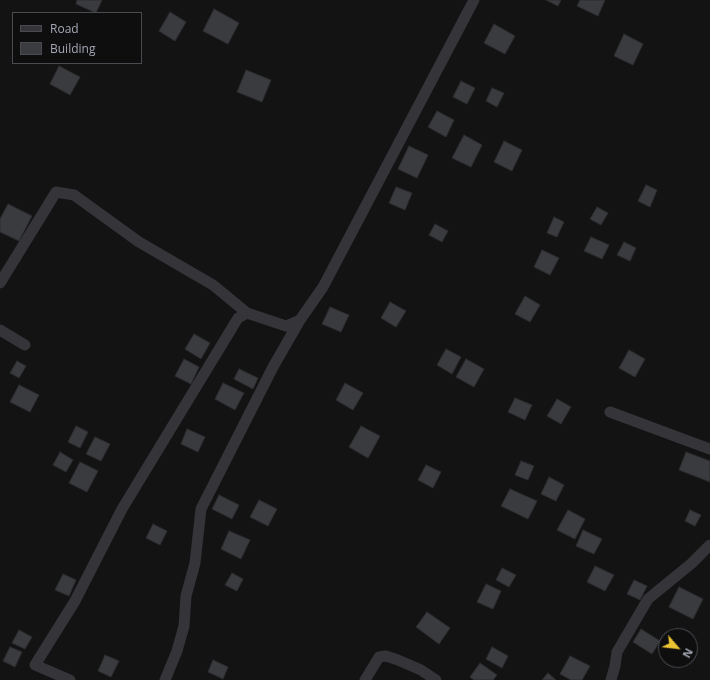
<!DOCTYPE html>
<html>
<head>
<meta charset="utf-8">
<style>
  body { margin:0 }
  #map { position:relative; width:710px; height:680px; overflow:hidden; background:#131314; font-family:"Open Sans",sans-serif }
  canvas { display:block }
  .legend { position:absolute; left:12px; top:12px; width:130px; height:52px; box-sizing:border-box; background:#0e0e0f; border:1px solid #4a4b51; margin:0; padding:5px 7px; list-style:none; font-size:12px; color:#a4a7b4 }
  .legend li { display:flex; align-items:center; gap:8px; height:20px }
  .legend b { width:20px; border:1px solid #4a4b51 }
  .north { position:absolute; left:658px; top:628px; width:40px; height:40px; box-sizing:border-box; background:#0e0e0f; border:1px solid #4a4b51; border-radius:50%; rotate:118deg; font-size:11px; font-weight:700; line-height:16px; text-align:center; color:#a4a7b4 }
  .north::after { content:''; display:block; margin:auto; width:14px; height:18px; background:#ecc433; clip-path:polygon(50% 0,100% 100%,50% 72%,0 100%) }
</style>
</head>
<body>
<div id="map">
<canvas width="710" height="680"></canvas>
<ul class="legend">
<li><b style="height:5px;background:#343439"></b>Road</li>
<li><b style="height:11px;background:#3a3b3e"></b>Building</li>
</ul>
<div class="north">N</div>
</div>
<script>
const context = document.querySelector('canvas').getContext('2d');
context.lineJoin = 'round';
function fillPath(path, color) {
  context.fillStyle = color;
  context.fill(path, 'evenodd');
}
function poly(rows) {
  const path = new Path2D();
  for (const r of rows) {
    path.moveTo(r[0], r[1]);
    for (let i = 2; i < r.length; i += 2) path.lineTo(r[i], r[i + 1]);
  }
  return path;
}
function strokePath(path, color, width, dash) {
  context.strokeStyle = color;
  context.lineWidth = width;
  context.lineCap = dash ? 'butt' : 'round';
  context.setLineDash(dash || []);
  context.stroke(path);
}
const building = poly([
  [77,0,102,0,96,13,76,4,77,0],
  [546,0,561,0,558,6,546,0],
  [580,0,605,0,598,16,577,6,580,0],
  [214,9,239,23,228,44,203,31,214,9],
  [170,12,186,22,175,41,159,31,170,12],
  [494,24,515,36,505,54,484,43,494,24],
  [624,34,643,44,633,65,614,56,624,34],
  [59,66,80,77,70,95,50,84,59,66],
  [246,70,271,80,262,102,237,92,246,70],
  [461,81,475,88,467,104,453,97,461,81],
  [492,88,504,93,497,107,486,101,492,88],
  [437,111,454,120,446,137,428,127,437,111],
  [464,135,482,145,471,167,452,158,464,135],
  [504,141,522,150,512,171,494,162,504,141],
  [409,146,428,155,417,178,398,169,409,146],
  [646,185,657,190,650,207,638,201,646,185],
  [396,187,412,193,405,210,389,203,396,187],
  [8,204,32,216,19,241,0,232,0,219,8,204],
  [597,207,608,213,601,225,590,219,597,207],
  [554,217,564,222,557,237,547,233,554,217],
  [435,224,448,231,442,242,429,235,435,224],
  [591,237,609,245,602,259,584,251,591,237],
  [624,242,636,248,630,261,617,255,624,242],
  [542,250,559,258,550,275,534,267,542,250],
  [525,296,540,305,530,322,515,314,525,296],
  [390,302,406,311,396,327,381,318,390,302],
  [330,307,349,315,341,332,322,324,330,307],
  [194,334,210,343,201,359,185,349,194,334],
  [446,349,461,357,452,374,437,365,446,349],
  [629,350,645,359,635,377,619,368,629,350],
  [184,359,199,367,191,384,175,376,184,359],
  [466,359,484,369,474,387,456,377,466,359],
  [17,361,26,366,19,378,10,373,17,361],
  [239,369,258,378,253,389,234,379,239,369],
  [223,383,244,393,235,410,215,399,223,383],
  [345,383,363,393,353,410,336,400,345,383],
  [19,385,39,395,30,412,10,402,19,385],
  [515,398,532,405,525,420,508,412,515,398],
  [557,399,571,407,561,424,547,416,557,399],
  [76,426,88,432,80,448,68,442,76,426],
  [361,426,380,436,368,458,349,447,361,426],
  [187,429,205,437,198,452,181,444,187,429],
  [95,437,110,444,101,461,86,454,95,437],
  [60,452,73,460,66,472,53,465,60,452],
  [686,452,710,461,710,482,679,470,686,452],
  [521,461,534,466,528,480,515,475,521,461],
  [80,462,98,471,87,492,69,483,80,462],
  [426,465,441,472,433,488,418,480,426,465],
  [549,477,564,485,556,501,541,494,549,477],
  [510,489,537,501,528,519,501,506,510,489],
  [219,495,239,505,232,519,212,509,219,495],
  [259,500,277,509,268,526,250,517,259,500],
  [568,510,585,519,575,539,557,530,568,510],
  [690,510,701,515,695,526,685,521,690,510],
  [153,524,167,531,160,545,146,538,153,524],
  [583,530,602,539,594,554,576,546,583,530],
  [229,531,250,540,241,559,221,549,229,531],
  [595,566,614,575,605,591,587,582,595,566],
  [502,568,516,575,509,587,496,580,502,568],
  [232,573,243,579,237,591,225,585,232,573],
  [63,574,76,580,69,596,55,590,63,574],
  [634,580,647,586,640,600,627,594,634,580],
  [486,584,501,591,493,609,477,602,486,584],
  [679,587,703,599,693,619,669,607,679,587],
  [427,612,450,628,439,644,416,627,427,612],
  [641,629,660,641,652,654,633,642,641,629],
  [19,630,32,637,25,649,12,643,19,630],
  [10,647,22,652,15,667,3,661,10,647],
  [492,647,508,656,502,668,486,659,492,647],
  [105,655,119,661,111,677,98,671,105,655],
  [570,656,590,666,582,680,571,680,560,674,570,656],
  [213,660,228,667,223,679,208,672,213,660],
  [480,663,497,675,493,680,474,680,470,677,480,663],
  [548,673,556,680,542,680,548,673]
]);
fillPath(building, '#3a3b3e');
strokePath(building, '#2d2d30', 1);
strokePath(poly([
  [0,283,56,192,74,195,139,242,213,285,247,313],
  [0,330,25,345],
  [610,412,710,449],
  [70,680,35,665,75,601,122,509,238,318,247,313,286,326,300,320,323,287,474,0],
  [165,680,177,651,184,626,186,596,195,563,201,509,273,367,300,320],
  [365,680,379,657,386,656,398,660,421,670,436,680],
  [611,680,615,666,617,652,648,599,692,563,710,545]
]), '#343439', 11);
</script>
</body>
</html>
